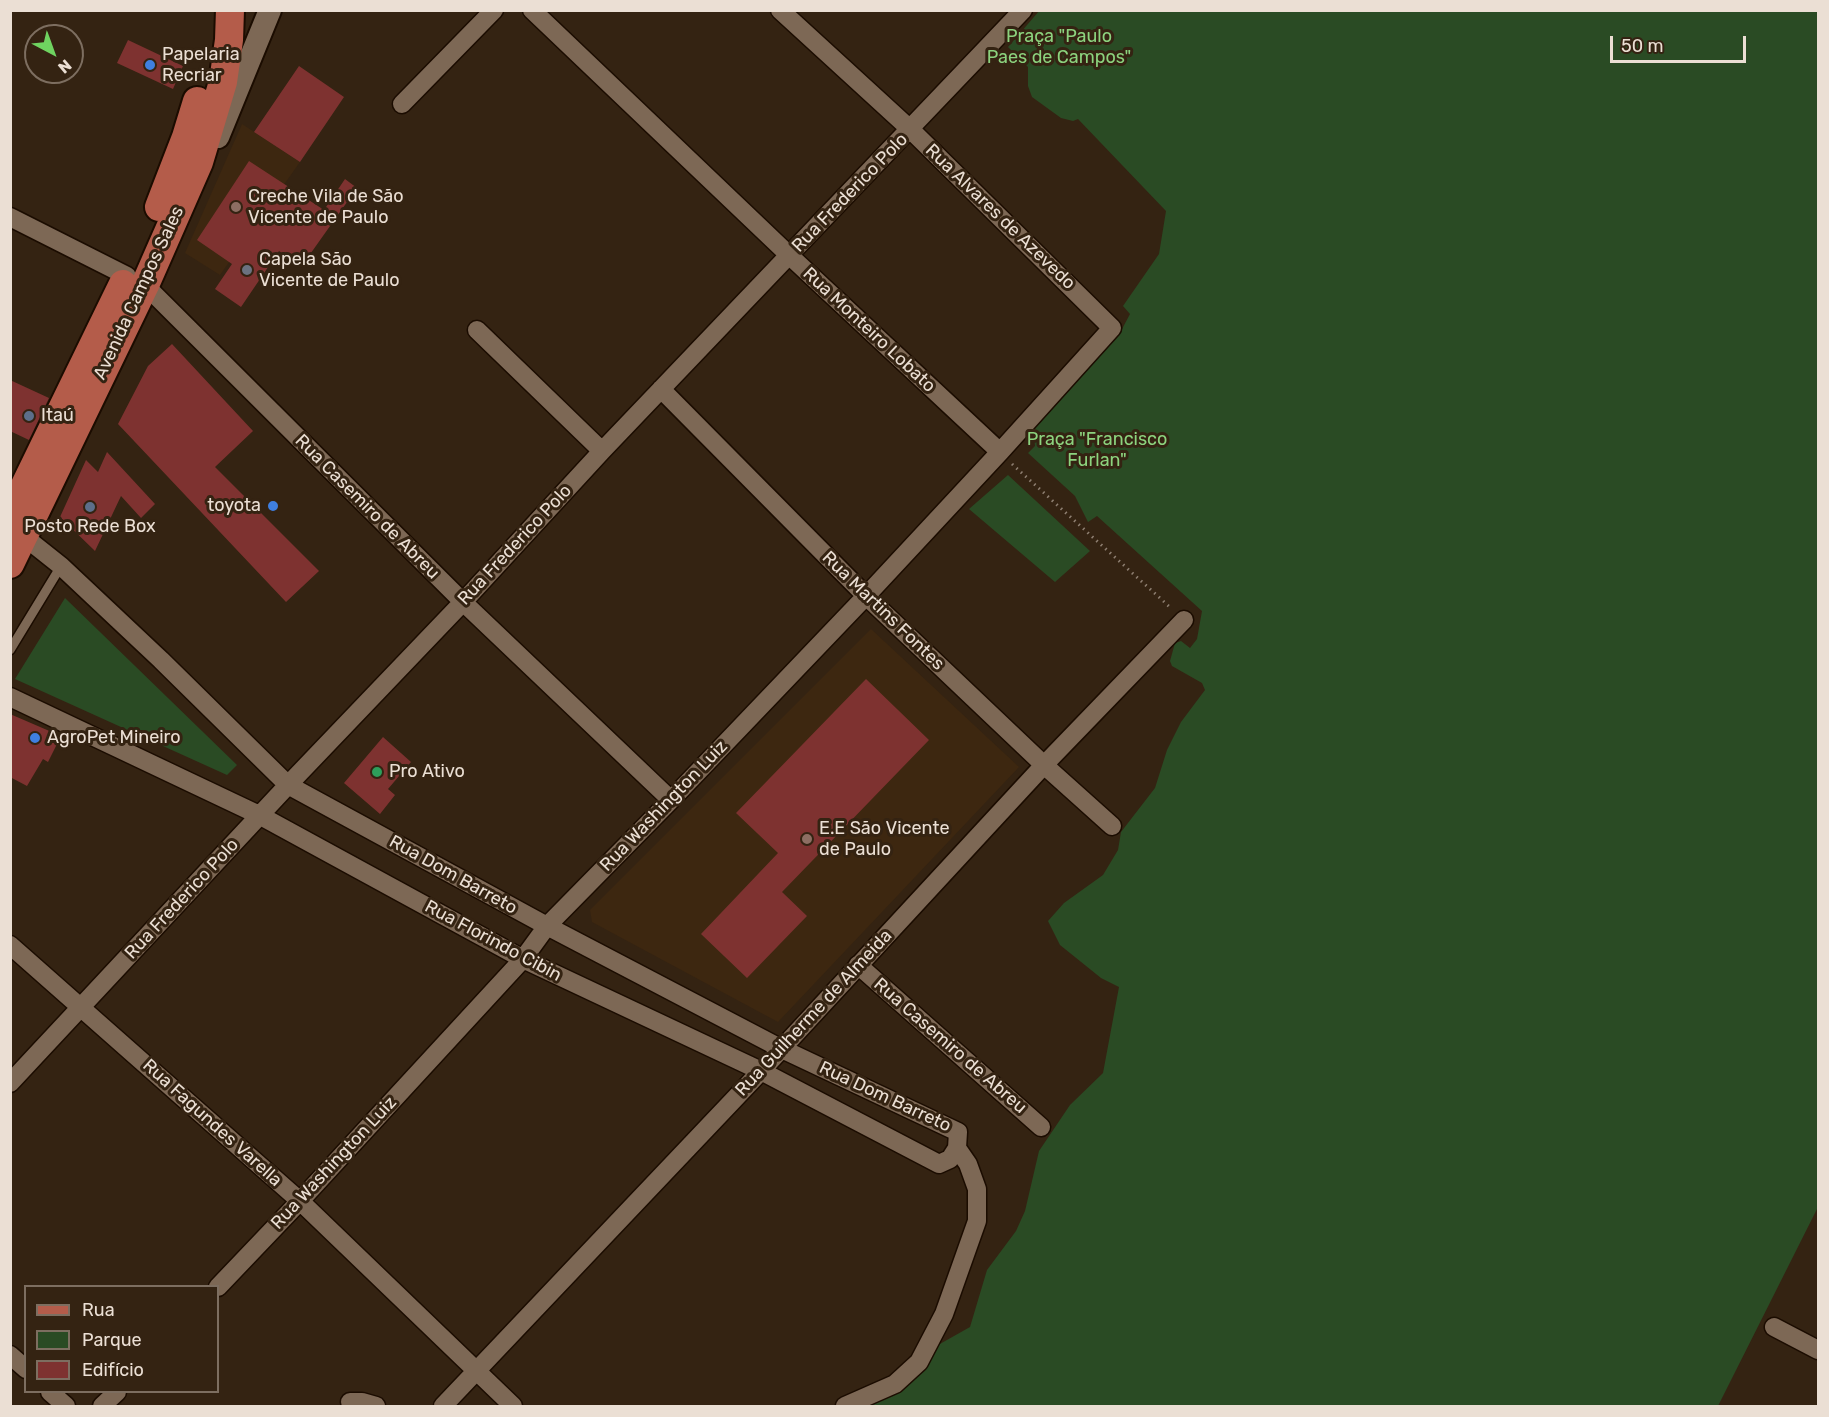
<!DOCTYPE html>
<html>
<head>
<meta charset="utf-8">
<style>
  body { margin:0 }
  #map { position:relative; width:1829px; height:1417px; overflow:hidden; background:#342312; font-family:Rubik,sans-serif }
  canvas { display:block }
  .frame { position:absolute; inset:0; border:12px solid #ebdfd4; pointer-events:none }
  .legend { position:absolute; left:24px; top:1285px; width:195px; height:108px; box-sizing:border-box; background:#342312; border:2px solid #7d6e60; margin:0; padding:8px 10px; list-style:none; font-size:18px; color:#ebdfd4 }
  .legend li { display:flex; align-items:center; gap:12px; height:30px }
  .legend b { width:30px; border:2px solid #7d6e60 }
  .north { position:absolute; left:24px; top:24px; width:60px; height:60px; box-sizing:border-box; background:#342312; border:2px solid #7d6e60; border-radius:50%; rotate:139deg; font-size:16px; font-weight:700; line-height:24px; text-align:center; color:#ebdfd4 }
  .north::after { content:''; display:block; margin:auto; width:21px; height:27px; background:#6fd360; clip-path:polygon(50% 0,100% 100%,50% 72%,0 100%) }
  .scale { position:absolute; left:1610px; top:36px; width:136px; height:27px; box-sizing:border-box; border:3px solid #ebdfd4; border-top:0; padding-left:8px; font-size:18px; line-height:21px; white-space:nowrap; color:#ebdfd4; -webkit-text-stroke:4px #342312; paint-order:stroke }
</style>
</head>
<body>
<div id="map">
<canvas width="1829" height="1417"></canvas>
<div class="frame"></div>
<ul class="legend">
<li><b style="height:8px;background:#b45c4a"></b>Rua</li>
<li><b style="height:16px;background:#2a4b24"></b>Parque</li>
<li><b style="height:16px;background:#7e3230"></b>Edifício</li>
</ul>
<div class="north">N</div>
<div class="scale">50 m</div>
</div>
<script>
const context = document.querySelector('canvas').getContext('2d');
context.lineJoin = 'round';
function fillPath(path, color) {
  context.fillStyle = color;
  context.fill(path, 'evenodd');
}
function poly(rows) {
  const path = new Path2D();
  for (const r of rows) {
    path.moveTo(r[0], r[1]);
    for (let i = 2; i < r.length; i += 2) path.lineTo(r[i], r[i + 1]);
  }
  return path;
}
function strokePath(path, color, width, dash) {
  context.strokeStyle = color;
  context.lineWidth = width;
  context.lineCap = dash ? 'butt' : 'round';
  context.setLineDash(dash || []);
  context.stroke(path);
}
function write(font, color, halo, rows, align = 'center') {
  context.font = font + ' Rubik,sans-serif';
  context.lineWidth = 6;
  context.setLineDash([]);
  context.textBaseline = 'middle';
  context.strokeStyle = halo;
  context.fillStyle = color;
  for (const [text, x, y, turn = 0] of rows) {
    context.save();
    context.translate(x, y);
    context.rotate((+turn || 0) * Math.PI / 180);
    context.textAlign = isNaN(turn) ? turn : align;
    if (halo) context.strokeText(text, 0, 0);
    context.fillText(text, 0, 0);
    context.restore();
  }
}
fillPath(poly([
  [242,124,300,162,220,275,185,253],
  [871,629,1019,767,778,1022,592,922,590,910]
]), '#3d2710');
fillPath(poly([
  [1040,10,1818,11,1818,1207,1718,1406,860,1406,865,1399,899,1367,970,1327,987,1270,1016,1231,1025,1211,1039,1151,1070,1105,1103,1073,1119,987,1101,978,1060,945,1048,921,1064,903,1103,875,1118,850,1121,832,1155,788,1167,750,1181,722,1205,690,1202,683,1172,666,1170,661,1175,643,1181,641,1190,648,1197,639,1202,611,1097,516,1088,522,1075,496,1028,453,1035,446,1033,420,1121,331,1130,314,1123,306,1159,254,1166,211,1078,119,1073,121,1061,118,1032,97,1028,86,1028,67,1008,47],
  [1008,475,1090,551,1055,582,969,509],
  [65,598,237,765,227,775,15,679]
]), '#2a4b24');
fillPath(poly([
  [128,40,183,66,173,89,117,63],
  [299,66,344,97,300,162,254,132],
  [249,161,324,210,345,179,357,188,301,267,279,251,241,307,215,289,232,264,197,240],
  [172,344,253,431,215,467,319,571,286,602,118,424,148,366],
  [10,380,49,398,29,440,10,431],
  [107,452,155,504,141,518,121,496,95,551,60,517,86,460,98,472],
  [866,679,929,740,782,892,807,916,747,978,701,934,778,853,736,813],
  [10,714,61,736,48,762,43,759,27,786,10,777],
  [383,737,411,762,388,789,395,795,380,814,344,783]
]), '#7e3230');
const service = poly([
  [10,650,61,566]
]);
const minor = poly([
  [532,10,790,256,1000,452],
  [402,104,494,10],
  [10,217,127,276],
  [145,285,463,602,671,800],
  [477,330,602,451],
  [661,389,866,596,1044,765,1112,826],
  [10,697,259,815,523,959,761,1071,939,1164,950,1159,957,1148,958,1132,782,1049,547,926,288,785,161,660,61,566,17,531],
  [10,945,300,1201,513,1406],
  [858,965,1041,1127],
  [10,1083,288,785,463,602,602,451,1023,10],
  [218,1287,300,1201,523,959,547,926,671,800,866,596,1000,452,1112,328,910,129,780,10],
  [1774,1327,1818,1350],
  [10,1355,26,1369],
  [50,1392,66,1406],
  [350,1402,362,1402,376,1406],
  [102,1406,117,1392],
  [443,1406,761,1071,1044,765,1184,620],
  [845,1406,895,1384,919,1362,944,1314,977,1221,977,1189,968,1164,957,1148]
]);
const tertiary = poly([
  [218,137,270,10]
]);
const primary = poly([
  [159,207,186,137,197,101],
  [10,516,123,284],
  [10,564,145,285,199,162,223,82,229,40,230,10]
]);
strokePath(service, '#1b0c00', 12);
strokePath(minor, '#1b0c00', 21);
strokePath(tertiary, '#1b0c00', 26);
strokePath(primary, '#1b0c00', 32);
strokePath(poly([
  [1012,464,1172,609]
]), '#8e7f71', 3, [1.5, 4.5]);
strokePath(service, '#7d6855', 9);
strokePath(minor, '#7d6855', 18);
strokePath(tertiary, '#7d6855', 22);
strokePath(primary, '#b45c4a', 28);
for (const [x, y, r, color] of [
  [150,65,6,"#3f7fe0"],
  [236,207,6,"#8d6e63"],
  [247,270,6,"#6b7280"],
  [29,416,6,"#5c6f8a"],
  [273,506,6,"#3f7fe0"],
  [90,507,6,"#5c6f8a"],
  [35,738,6,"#3f7fe0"],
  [377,772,6,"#2e9e5b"],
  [807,839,6,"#8d6e63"]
]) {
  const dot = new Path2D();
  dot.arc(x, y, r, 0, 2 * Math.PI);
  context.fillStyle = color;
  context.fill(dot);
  strokePath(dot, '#342312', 2);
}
write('18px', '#8cd37e', '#342312', [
  ["Praça \"Paulo",1059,37],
  ["Paes de Campos\"",1059,58],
  ["Praça \"Francisco",1097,440],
  ["Furlan\"",1097,461]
]);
write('18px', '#ebdfd4', '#342312', [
  ["Papelaria",162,55],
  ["Recriar",162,76],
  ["Creche Vila de São",248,197],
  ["Vicente de Paulo",248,218],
  ["Capela São",259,260],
  ["Vicente de Paulo",259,281],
  ["Itaú",41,416],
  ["toyota",261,506,"right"],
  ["Posto Rede Box",90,527,"center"],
  ["AgroPet Mineiro",47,738],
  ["Pro Ativo",389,772],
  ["E.E São Vicente",819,829],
  ["de Paulo",819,850]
], 'left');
write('18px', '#ebdfd4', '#342312', [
  ["Rua Frederico Polo",850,193,-46],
  ["Rua Alvares de Azevedo",1000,217,44],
  ["Avenida Campos Sales",139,293,-65],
  ["Rua Monteiro Lobato",869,330,43],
  ["Rua Casemiro de Abreu",367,507,45],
  ["Rua Frederico Polo",515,545,-47],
  ["Rua Martins Fontes",883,611,44],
  ["Rua Washington Luiz",664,806,-46],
  ["Rua Dom Barreto",453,875,29],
  ["Rua Frederico Polo",182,899,-47],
  ["Rua Florindo Cibin",493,941,28],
  ["Rua Guilherme de Almeida",814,1013,-47],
  ["Rua Casemiro de Abreu",950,1046,41],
  ["Rua Dom Barreto",885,1097,25],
  ["Rua Fagundes Varella",212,1123,42],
  ["Rua Washington Luiz",334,1163,-47]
]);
</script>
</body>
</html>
